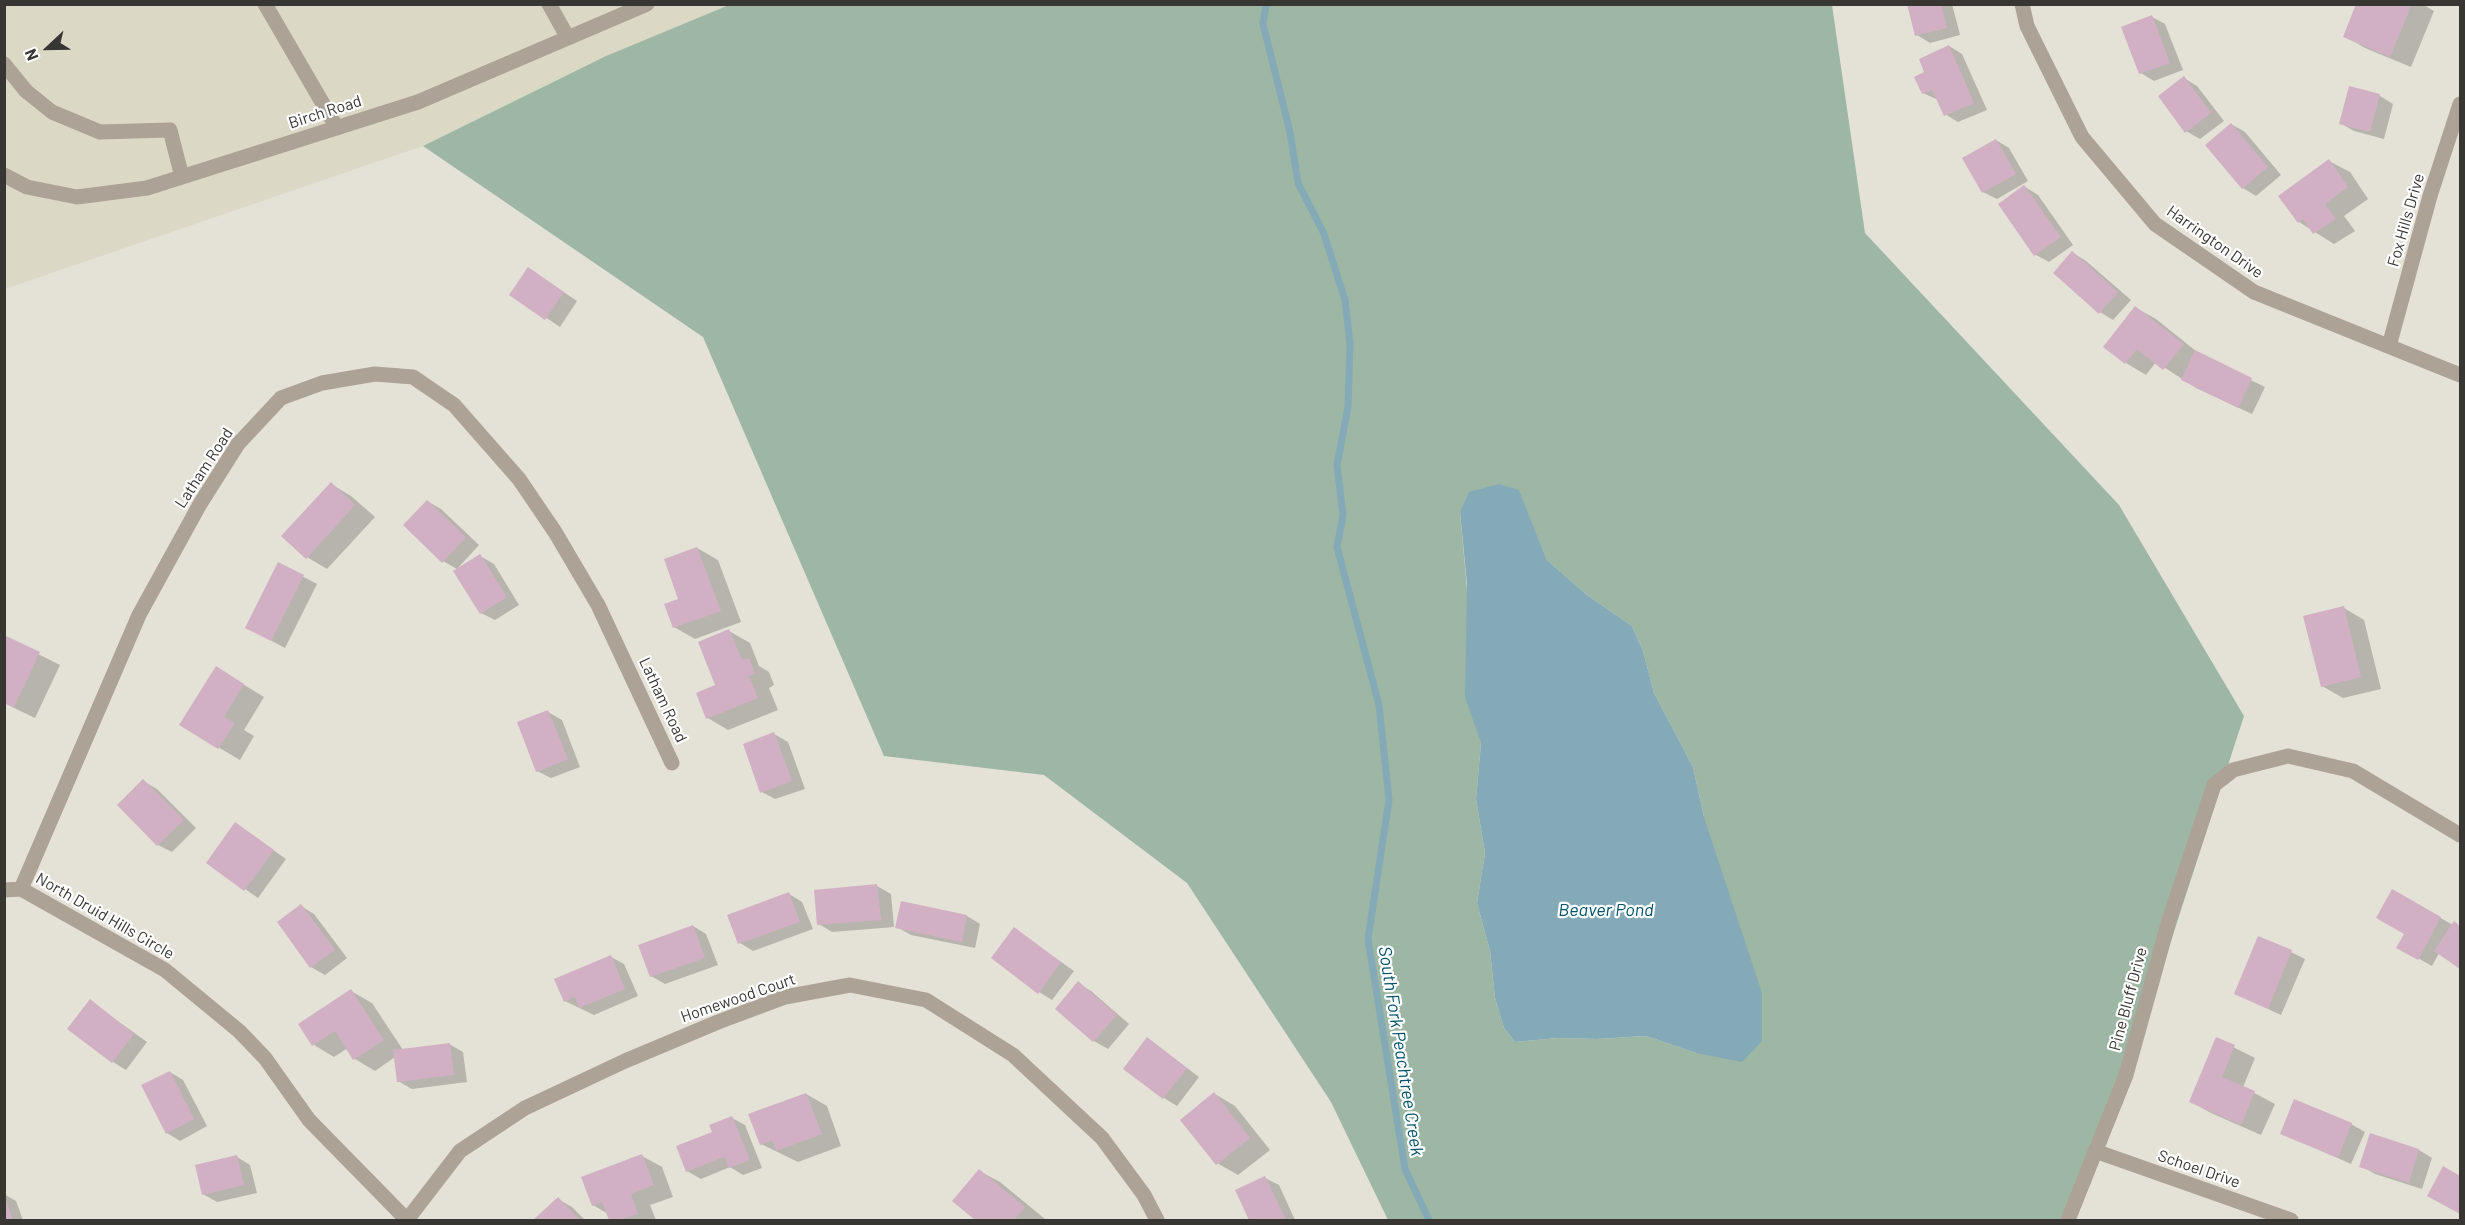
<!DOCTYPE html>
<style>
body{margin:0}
#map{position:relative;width:2465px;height:1225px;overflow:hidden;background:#e4e1d7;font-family:Barlow,sans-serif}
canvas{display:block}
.frame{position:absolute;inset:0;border:6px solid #373632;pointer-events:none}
.north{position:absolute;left:18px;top:18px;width:60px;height:60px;-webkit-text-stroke:4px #fff;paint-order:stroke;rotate:248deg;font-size:16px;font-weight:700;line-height:24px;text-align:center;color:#373632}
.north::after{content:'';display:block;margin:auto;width:21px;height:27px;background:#373632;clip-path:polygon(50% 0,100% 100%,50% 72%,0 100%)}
</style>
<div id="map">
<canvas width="2465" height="1225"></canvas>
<div class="frame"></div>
<div class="north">N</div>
</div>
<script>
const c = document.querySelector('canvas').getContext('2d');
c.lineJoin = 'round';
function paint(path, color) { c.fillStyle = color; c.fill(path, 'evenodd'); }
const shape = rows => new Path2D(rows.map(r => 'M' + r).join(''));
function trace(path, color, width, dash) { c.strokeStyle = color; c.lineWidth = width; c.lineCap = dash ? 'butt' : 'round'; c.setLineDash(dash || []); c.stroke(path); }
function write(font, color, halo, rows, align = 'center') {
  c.font = font + ' Barlow,sans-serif'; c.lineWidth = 4.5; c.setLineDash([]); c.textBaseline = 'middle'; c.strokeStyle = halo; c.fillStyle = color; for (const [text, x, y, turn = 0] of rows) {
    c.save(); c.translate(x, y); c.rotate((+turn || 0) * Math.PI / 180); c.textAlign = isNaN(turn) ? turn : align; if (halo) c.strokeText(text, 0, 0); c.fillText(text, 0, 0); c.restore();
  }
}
paint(shape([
 [4,5,729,5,606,56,423,146,5,289]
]), '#dcd8c6');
paint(shape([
 [729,5,1832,5,1865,233,2119,505,2244,716,2107,1138,2072,1220,1388,1220,1331,1102,1187,883,1044,775,884,756,703,337,423,146,606,56],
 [1519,491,1547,560,1587,595,1632,626,1643,651,1654,693,1693,767,1704,817,1696,1053,1646,1036,1597,1039,1558,1038,1515,1042,1504,1028,1495,998,1490,951,1477,903,1485,853,1476,799,1481,743,1460,512]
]), '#9db7a4');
paint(shape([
 [1499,484,1519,490,1547,560,1587,595,1632,626,1643,651,1654,693,1693,767,1704,817,1762,993,1762,1041,1742,1062,1696,1053,1646,1036,1597,1039,1558,1038,1515,1042,1504,1028,1495,998,1490,951,1477,903,1485,853,1476,799,1481,743,1465,697,1467,584,1460,512,1469,492]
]), '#84aab8');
paint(shape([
 [1909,4,1952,4,1960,35,1930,43,1917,35],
 [2358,4,2422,4,2434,11,2411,67,2365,48,2345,36],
 [2152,17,2165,24,2183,70,2154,81,2141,73],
 [1949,46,1962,54,1987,110,1958,122,1945,114,1938,100,1923,93,1926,72],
 [2184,78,2197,86,2224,121,2200,139,2186,131],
 [2350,88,2380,96,2393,104,2384,139,2354,131,2340,123],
 [2231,124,2245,132,2281,175,2256,196,2243,188],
 [1996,140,2009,148,2028,181,1997,199,1983,192],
 [2329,161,2350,172,2368,199,2344,216,2355,231,2334,244,2299,222],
 [2025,187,2038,195,2073,245,2049,262,2036,255],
 [2073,253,2086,261,2131,300,2113,320,2100,312],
 [529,269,577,301,560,327,511,294],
 [2136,308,2156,319,2202,356,2265,387,2252,414,2196,388,2156,362,2146,375,2126,363,2105,347],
 [331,484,351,496,375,517,327,569,307,557],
 [427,501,441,509,479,545,457,569,443,561],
 [697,548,718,560,741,622,695,639,674,627,680,600],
 [480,556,494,564,519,605,495,620,481,613],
 [279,564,317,584,285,648,261,635],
 [2344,608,2364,620,2381,689,2343,698,2322,686],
 [729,631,750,643,759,666,769,672,774,685,769,688,778,710,728,730,708,718],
 [4,637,60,665,35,718,4,703],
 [236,680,264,697,244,730,254,736,240,760,181,725],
 [548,712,562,720,580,767,551,778,537,771],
 [774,734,788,742,805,789,775,799,762,792],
 [143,781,157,789,196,828,172,852,158,845,119,805],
 [236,824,286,859,258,898,208,863],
 [877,886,891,894,894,927,832,932,819,924],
 [2392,891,2453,925,2454,923,2460,927,2460,967,2439,953,2432,966,2398,947,2406,933],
 [789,894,802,902,813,929,753,951,740,943],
 [301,906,314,914,347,958,325,975,311,967],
 [967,916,980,924,975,948,911,935,897,927],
 [693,926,706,934,718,965,665,984,651,976],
 [1014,929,1074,971,1052,1000,1039,992],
 [2291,952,2305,959,2281,1015,2236,994],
 [611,957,624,964,638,996,594,1015,565,1001],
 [1078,983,1091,991,1129,1024,1108,1049,1094,1041,1057,1009],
 [351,991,372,1003,403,1050,449,1044,463,1052,467,1082,412,1089,398,1081,395,1057,375,1071,355,1059,348,1048,334,1057,314,1045],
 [90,1001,147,1042,126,1070,113,1062],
 [1148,1039,1199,1077,1177,1106,1164,1098],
 [2217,1039,2255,1058,2243,1087,2275,1104,2261,1135,2211,1113,2191,1102],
 [170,1072,183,1080,207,1126,180,1141,167,1133],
 [806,1094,827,1106,841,1146,798,1162,761,1144],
 [1215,1094,1235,1106,1270,1150,1238,1175,1217,1163],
 [732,1118,745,1125,762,1168,743,1175,730,1167,701,1179,687,1171,714,1133],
 [2351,1124,2365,1132,2351,1164,2282,1133],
 [2371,1135,2419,1150,2432,1158,2422,1189,2375,1174,2361,1166],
 [642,1156,662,1167,673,1197,650,1205,656,1220,611,1220,608,1214,593,1205],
 [237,1157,250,1165,257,1193,217,1202,203,1194],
 [2444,1168,2460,1177,2460,1213,2429,1196],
 [979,1171,1000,1182,1045,1219,978,1220,954,1201],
 [1265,1178,1279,1185,1295,1220,1250,1220,1237,1191],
 [4,1194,16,1201,23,1220,4,1220],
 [558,1199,572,1207,585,1220,535,1220]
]), '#0003');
trace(shape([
 [1266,4,1263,24,1290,132,1298,183,1324,234,1345,300,1350,344,1348,407,1337,465,1343,515,1337,547,1379,705,1389,800,1368,939,1405,1169,1429,1220]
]), '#84aab8', 7);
paint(shape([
 [1907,4,1941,4,1947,28,1915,36],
 [2356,4,2412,4,2390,57,2343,37],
 [2152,15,2170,63,2139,74,2121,27],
 [1949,45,1974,103,1944,116,1932,90,1922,94,1914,77,1924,72,1919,59],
 [2184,76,2211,113,2185,133,2158,96],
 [2349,86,2380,94,2370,132,2339,124],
 [2231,123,2268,167,2242,189,2205,145],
 [1996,139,2016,174,1982,193,1962,158],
 [2329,159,2348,187,2325,204,2336,219,2313,234,2303,219,2298,223,2278,196],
 [2024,185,2061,237,2034,256,1998,204],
 [2072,251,2118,292,2099,314,2053,273],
 [528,267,564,292,545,320,509,295],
 [2135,306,2184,344,2163,370,2137,349,2125,364,2103,347],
 [2195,350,2252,378,2238,408,2181,380],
 [331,482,355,505,306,559,281,536],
 [427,500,466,537,442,563,403,525],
 [697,547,721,611,673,628,664,604,678,599,664,559],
 [480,554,507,597,480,614,453,571],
 [278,562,304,575,271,641,245,628],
 [2344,606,2361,677,2321,687,2303,616],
 [729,629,742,660,749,658,755,674,749,676,758,698,706,719,696,693,715,685,698,642],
 [4,635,40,652,14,707,4,703],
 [216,666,244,684,224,717,235,723,218,749,179,725],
 [548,710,568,759,536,772,517,722],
 [774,732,792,781,760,793,743,744],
 [143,779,184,820,157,846,117,805],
 [235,822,274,850,244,891,206,863],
 [877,884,881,920,817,925,814,890],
 [2392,889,2441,917,2418,960,2396,948,2404,934,2376,918],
 [789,892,800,922,738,944,727,915],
 [901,901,967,915,962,942,895,928],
 [301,904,335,950,310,968,277,922],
 [2454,921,2460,926,2460,969,2434,951],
 [693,925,705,958,650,977,638,945],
 [1014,927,1061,962,1038,994,991,958],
 [2258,936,2292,950,2268,1009,2234,994],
 [611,955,625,989,579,1008,575,997,564,1002,554,979],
 [1078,981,1117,1015,1093,1042,1055,1009],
 [351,989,384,1040,353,1060,335,1031,312,1046,298,1024],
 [90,999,134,1034,112,1063,67,1029],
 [1147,1037,1187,1068,1163,1099,1123,1069],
 [2216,1037,2235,1045,2222,1077,2255,1091,2241,1125,2189,1102],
 [450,1043,454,1075,397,1082,393,1050],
 [170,1071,194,1119,166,1134,141,1085],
 [1214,1092,1250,1138,1216,1165,1180,1120],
 [806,1093,822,1134,776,1151,772,1140,760,1145,748,1114],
 [2294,1099,2352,1123,2338,1158,2280,1134],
 [732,1116,750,1160,729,1168,724,1157,686,1172,676,1146,712,1132,709,1125],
 [2370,1133,2419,1149,2409,1183,2359,1167],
 [642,1154,654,1185,631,1194,638,1214,621,1220,609,1220,602,1202,592,1206,581,1177],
 [237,1155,244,1185,202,1195,195,1165],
 [2443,1166,2460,1176,2460,1214,2427,1196],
 [979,1169,1025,1207,1014,1220,975,1220,952,1201],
 [1265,1176,1286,1220,1249,1220,1235,1190],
 [4,1197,5,1197,13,1220,4,1220],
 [558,1197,580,1220,533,1220]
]), '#d1b0c4');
trace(shape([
 [265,4,337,128],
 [549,4,568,38],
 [2022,4,2027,26,2082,137,2155,224,2254,292,2460,375],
 [4,64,26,91,52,112,100,132,170,130,182,177],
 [4,175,27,187,77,197,147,188,418,102,647,4],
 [2389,346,2430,196,2460,104],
 [21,889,139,615,200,504,238,444,281,398,322,383,375,374,413,377,454,405,519,479,555,532,598,605,672,763],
 [4,890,21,889,165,970,239,1031,265,1058,309,1120,407,1220],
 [2095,1151,2291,1220],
 [407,1220,460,1151,525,1108,625,1061,718,1022,785,997,850,985,926,1000,1013,1055,1102,1138,1144,1195,1157,1220],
 [2068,1220,2126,1075,2170,917,2214,785,2233,770,2288,756,2353,771,2460,835]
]), '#ada296', 15);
write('16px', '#373632', '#fff', [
 ["Birch Road",325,112,-18],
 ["Fox Hills Drive",2406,220,-74],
 ["Harrington Drive",2215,242,35],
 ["Latham Road",204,468,-57],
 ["Latham Road",663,700,65],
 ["North Druid Hills Circle",105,916,30],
 ["Homewood Court",738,998,-19],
 ["Pine Bluff Drive",2128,999,-75],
 ["Schoel Drive",2199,1169,19]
]);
write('italic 18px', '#005368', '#fff', [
 ["Beaver Pond",1606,910],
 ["South Fork Peachtree Creek",1401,1051,81]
]);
</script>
